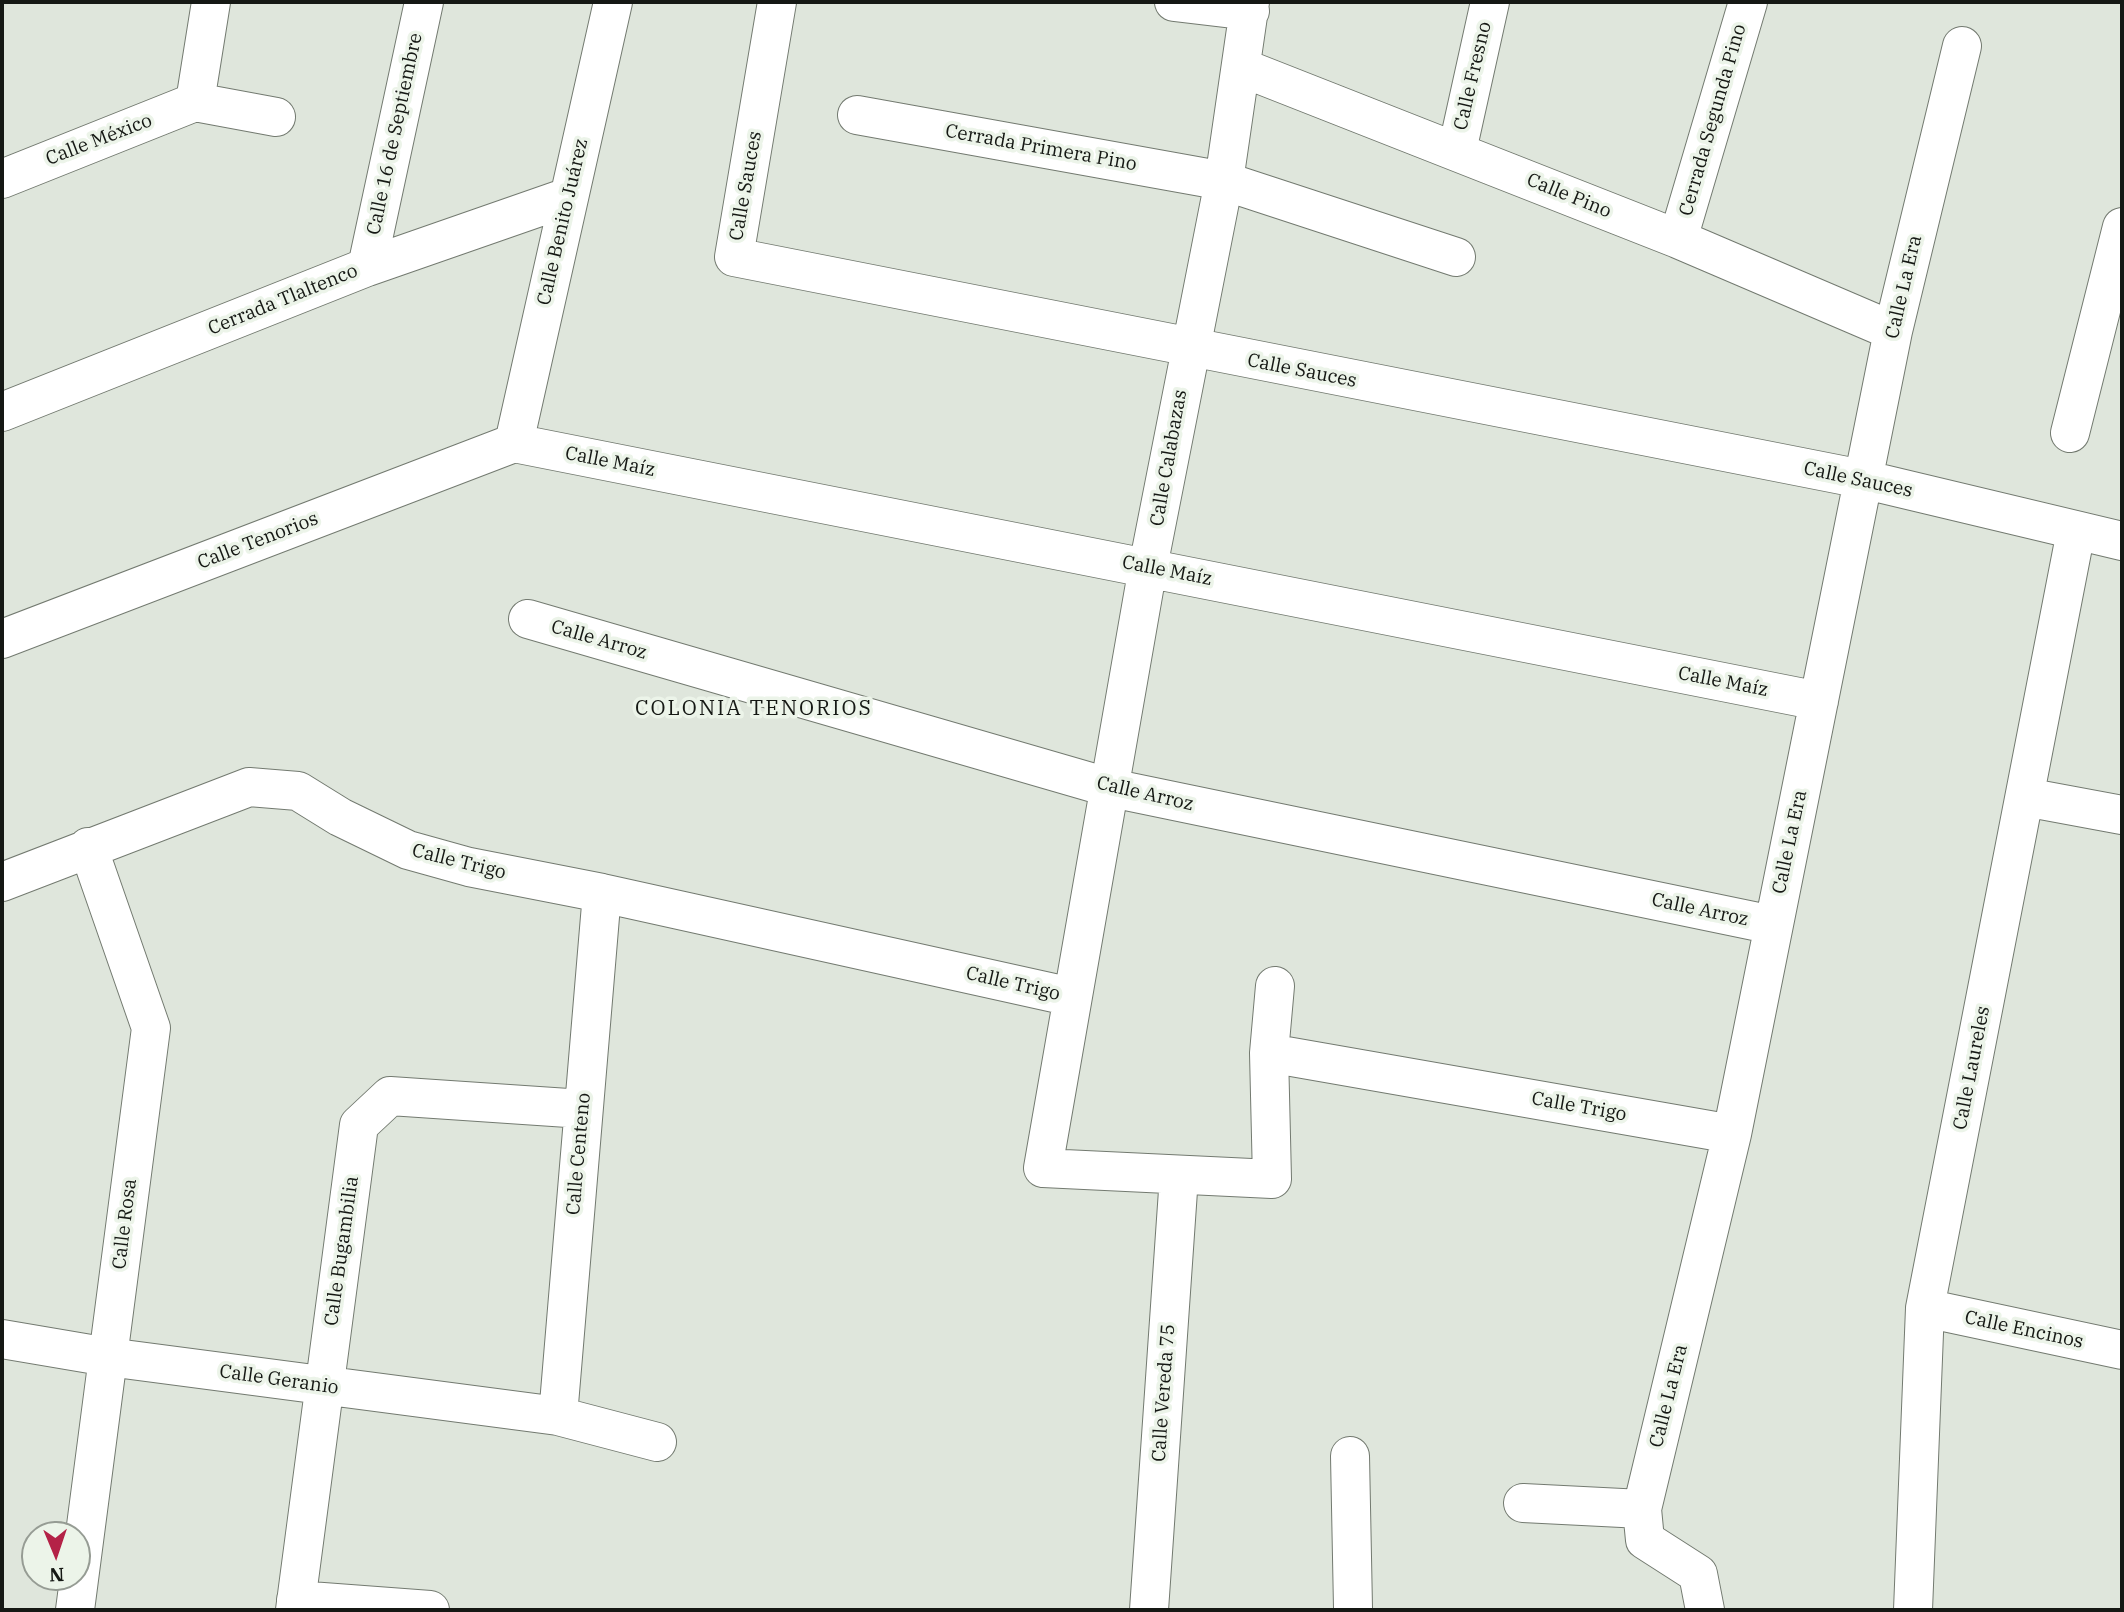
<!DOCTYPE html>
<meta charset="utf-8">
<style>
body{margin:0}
#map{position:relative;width:2124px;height:1612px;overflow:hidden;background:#dfe6dc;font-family:"IBM Plex Serif",serif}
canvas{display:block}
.frame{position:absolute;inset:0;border:4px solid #151814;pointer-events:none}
.north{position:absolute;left:21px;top:1521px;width:70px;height:70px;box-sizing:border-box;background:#ecf4e9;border:2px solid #969c94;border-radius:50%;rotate:178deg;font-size:19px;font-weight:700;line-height:28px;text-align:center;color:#151814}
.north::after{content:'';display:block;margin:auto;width:24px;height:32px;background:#b42247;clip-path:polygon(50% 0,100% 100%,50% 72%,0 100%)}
</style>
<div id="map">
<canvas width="2124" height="1612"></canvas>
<div class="frame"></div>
<div class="north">N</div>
</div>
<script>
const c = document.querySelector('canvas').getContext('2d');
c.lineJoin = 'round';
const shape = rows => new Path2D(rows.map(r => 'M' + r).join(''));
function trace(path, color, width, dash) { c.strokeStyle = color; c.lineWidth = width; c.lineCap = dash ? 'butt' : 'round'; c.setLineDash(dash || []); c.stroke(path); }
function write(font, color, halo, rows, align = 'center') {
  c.font = font + ' "IBM Plex Serif",serif'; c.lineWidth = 7; c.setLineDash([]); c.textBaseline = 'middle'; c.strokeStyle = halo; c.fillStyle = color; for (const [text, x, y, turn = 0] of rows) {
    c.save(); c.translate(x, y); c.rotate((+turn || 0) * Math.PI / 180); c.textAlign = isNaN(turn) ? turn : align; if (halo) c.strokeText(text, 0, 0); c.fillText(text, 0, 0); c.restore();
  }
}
const street = shape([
 [777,2,734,257,1862,479,2122,541],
 [1174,2,1250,11],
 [1250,2,1224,181,1148,567,1043,1168,1272,1179,1269,1053,1275,986],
 [1243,68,1678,239,1893,331],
 [195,102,211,2],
 [195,102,276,117],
 [857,115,1224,181,1456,257],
 [1457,151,1490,2],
 [2,179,195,102],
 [1678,239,1748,2],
 [367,267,424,2],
 [2,412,367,267,568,197],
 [2070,433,2122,227],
 [514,443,1819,701],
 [514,443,613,2],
 [528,619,1111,788,1773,925],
 [2,639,514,443],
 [2025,797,2122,815],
 [2,882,249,787,298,791,340,817,408,850,469,867,602,893,1072,997],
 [1269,1053,1732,1134],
 [1925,1308,2122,1350],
 [2,1339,108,1357,558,1416,657,1442],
 [558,1416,602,893],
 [1350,1456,1353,1608],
 [1523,1503,1642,1509],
 [296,1600,430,1610],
 [75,1610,151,1028,88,847],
 [295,1610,359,1125,390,1096,583,1109],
 [1149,1610,1179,1176],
 [1705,1610,1698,1574,1645,1540,1642,1509,1732,1134,1893,331,1962,46],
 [1913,1610,1925,1308,2076,531]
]);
trace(street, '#737a70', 40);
trace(street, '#fff', 38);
write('19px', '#151814', '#ecf4e9', [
 ["Calle Fresno",1473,76,-77],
 ["Cerrada Segunda Pino",1713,120,-74],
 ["Calle 16 de Septiembre",395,134,-78],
 ["Calle México",99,140,-21],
 ["Cerrada Primera Pino",1041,148,10],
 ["Calle Sauces",746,186,-80],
 ["Calle Pino",1569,196,22],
 ["Calle Benito Juárez",563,222,-77],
 ["Calle La Era",1904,287,-77],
 ["Cerrada Tlaltenco",283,300,-22],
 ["Calle Sauces",1302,371,11],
 ["Calle Calabazas",1169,458,-80],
 ["Calle Maíz",610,462,11],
 ["Calle Sauces",1858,480,12],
 ["Calle Tenorios",258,541,-21],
 ["Calle Maíz",1167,571,11],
 ["Calle Arroz",599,640,16],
 ["Calle Maíz",1723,682,11],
 ["Calle Arroz",1145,794,13],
 ["Calle La Era",1790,842,-78],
 ["Calle Trigo",459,862,14],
 ["Calle Arroz",1700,910,12],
 ["Calle Trigo",1013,984,13],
 ["Calle Laureles",1972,1068,-79],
 ["Calle Trigo",1579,1107,10],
 ["Calle Centeno",579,1154,-85],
 ["Calle Rosa",125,1224,-83],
 ["Calle Bugambilia",342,1251,-82],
 ["Calle Encinos",2024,1330,12],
 ["Calle Geranio",279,1380,8],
 ["Calle Vereda 75",1164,1393,-86],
 ["Calle La Era",1669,1396,-76]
]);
c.letterSpacing = '2px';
write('21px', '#151814', '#ecf4e9', [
 ["COLONIA TENORIOS",754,709]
]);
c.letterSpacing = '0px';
</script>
